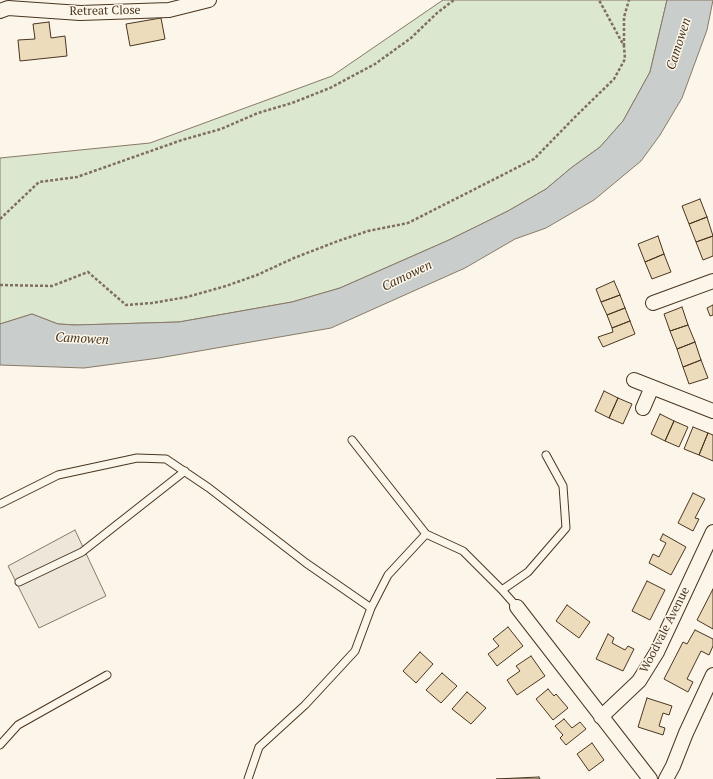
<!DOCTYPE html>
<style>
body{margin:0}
canvas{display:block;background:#fbf6e9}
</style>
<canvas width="713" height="779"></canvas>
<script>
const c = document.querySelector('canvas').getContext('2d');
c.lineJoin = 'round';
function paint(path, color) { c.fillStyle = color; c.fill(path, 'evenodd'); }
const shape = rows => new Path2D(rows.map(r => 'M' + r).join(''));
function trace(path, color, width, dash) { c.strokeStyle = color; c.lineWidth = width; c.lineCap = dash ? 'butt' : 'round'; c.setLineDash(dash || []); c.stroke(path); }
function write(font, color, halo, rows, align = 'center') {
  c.font = font + ' "PT Serif",serif'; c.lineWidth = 3; c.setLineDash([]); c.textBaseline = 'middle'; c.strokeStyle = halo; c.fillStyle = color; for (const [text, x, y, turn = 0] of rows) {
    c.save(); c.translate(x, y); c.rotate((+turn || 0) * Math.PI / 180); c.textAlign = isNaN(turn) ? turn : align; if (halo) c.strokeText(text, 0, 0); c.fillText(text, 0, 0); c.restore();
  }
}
const green = shape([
 [443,0,667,0,650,72,623,121,600,147,571,168,546,189,508,211,449,240,340,288,292,302,179,322,78,325,58,324,32,314,0,324,0,158,150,143,332,76,443,0]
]);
paint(green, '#dce7d0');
trace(green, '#887966', 1);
const parking = shape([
 [75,530,106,596,39,628,8,566,75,530]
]);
paint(parking, '#ede7d9');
trace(parking, '#887966', 1);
const water = shape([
 [667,0,713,0,707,30,682,98,660,135,641,161,594,200,546,228,515,239,465,268,331,328,159,358,84,368,0,365,0,324,32,314,58,324,75,325,179,322,292,302,340,288,449,240,508,211,546,189,571,168,600,147,623,121,650,72,667,0]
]);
paint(water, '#c9cecd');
trace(water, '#887966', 1);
const building = shape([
 [161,18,165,39,130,46,126,24,161,18],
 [49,22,51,38,65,36,67,56,20,61,18,40,35,39,33,24,49,22],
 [700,199,707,217,689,224,682,206,700,199],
 [707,217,713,236,696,242,689,224,707,217],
 [658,236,664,254,645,262,638,244,658,236],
 [713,236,713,256,703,260,696,242,713,236],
 [664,254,671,272,652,279,645,262,664,254],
 [614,281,620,295,601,302,596,289,614,281],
 [620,295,625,308,607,315,601,302,620,295],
 [713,305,713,315,710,316,707,308,713,305],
 [682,307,688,325,670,331,664,314,682,307],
 [625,308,630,321,612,328,607,315,625,308],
 [630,321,635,334,603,347,598,337,613,332,612,328,630,321],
 [688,325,695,342,677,349,670,331,688,325],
 [695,342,701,360,683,367,677,349,695,342],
 [701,360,708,378,689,384,683,367,701,360],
 [604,391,618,398,609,418,595,411,604,391],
 [618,398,632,404,623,424,609,418,618,398],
 [660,414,674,421,665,441,651,434,660,414],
 [674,421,688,427,679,447,665,441,674,421],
 [693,427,708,433,699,455,684,449,693,427],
 [708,433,713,435,713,461,699,455,708,433],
 [693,493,705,499,695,518,699,519,693,531,678,523,693,493],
 [663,534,686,547,671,575,649,563,653,554,659,557,666,543,660,540,663,534],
 [647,581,665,590,650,620,632,611,647,581],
 [713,589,713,629,697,620,713,589],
 [567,605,590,622,579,638,556,621,567,605],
 [508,627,523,646,497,666,488,654,499,646,493,639,508,627],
 [695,630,713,639,713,646,709,655,701,651,687,679,693,682,688,692,664,679,683,642,687,644,695,630],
 [608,634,614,638,612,643,625,650,628,646,634,649,623,671,596,659,608,634],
 [420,652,433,664,416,683,403,671,420,652],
 [531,656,545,676,517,695,507,680,520,671,516,666,531,656],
 [442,673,457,686,441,703,426,690,442,673],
 [548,689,554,696,556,694,568,708,553,720,536,699,548,689],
 [467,692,486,708,471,724,452,709,467,692],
 [647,698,672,706,669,715,663,713,659,726,665,728,663,735,638,727,647,698],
 [564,719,572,728,580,722,586,729,566,745,560,738,563,735,555,726,564,719],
 [592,743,604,760,589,771,577,754,592,743],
 [539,777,540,779,496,779,539,777]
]);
paint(building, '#ecdcbc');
trace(building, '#4a3520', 1);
const service = shape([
 [352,440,426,534,388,575,371,608],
 [0,504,58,475,137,458,166,459,209,488,306,563,371,608,355,651,305,705,259,747,248,779],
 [426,534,463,551,502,590,528,572,566,528,563,486,546,455],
 [19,582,82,552,185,471],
 [502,590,517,607],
 [0,745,18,725,107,675]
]);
const minor = shape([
 [0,11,8,8,80,13,169,10,209,0],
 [653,303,713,281],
 [634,380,713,411],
 [643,408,652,387],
 [517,607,650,779],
 [601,717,639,681,657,652,713,532],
 [666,779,673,766,686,733,713,675]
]);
trace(service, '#4a3520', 9);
trace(minor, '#4a3520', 16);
trace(shape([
 [624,46,624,17,629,0],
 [0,219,39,182,77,177,182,140,221,129,258,113,292,103,330,88,375,64,411,38,437,13,454,0],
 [0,285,52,286,88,272,126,305,152,303,187,297,226,286,257,275,294,258,338,241,368,231,408,223,534,159,575,117,614,79,625,59,624,46,599,0]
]), '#7f6f5c', 2.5, [3, 2]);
trace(service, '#fbf6e9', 7);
trace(minor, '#fbf6e9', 14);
write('12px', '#4a3520', '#fbf6e9', [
 ["Retreat Close",105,11,-1],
 ["Woodvale Avenue",665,630,-63]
]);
write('italic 13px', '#4a3520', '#fbf6e9', [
 ["Camowen",679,44,-72],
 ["Camowen",407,276,-26],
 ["Camowen",82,339,3]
]);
</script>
